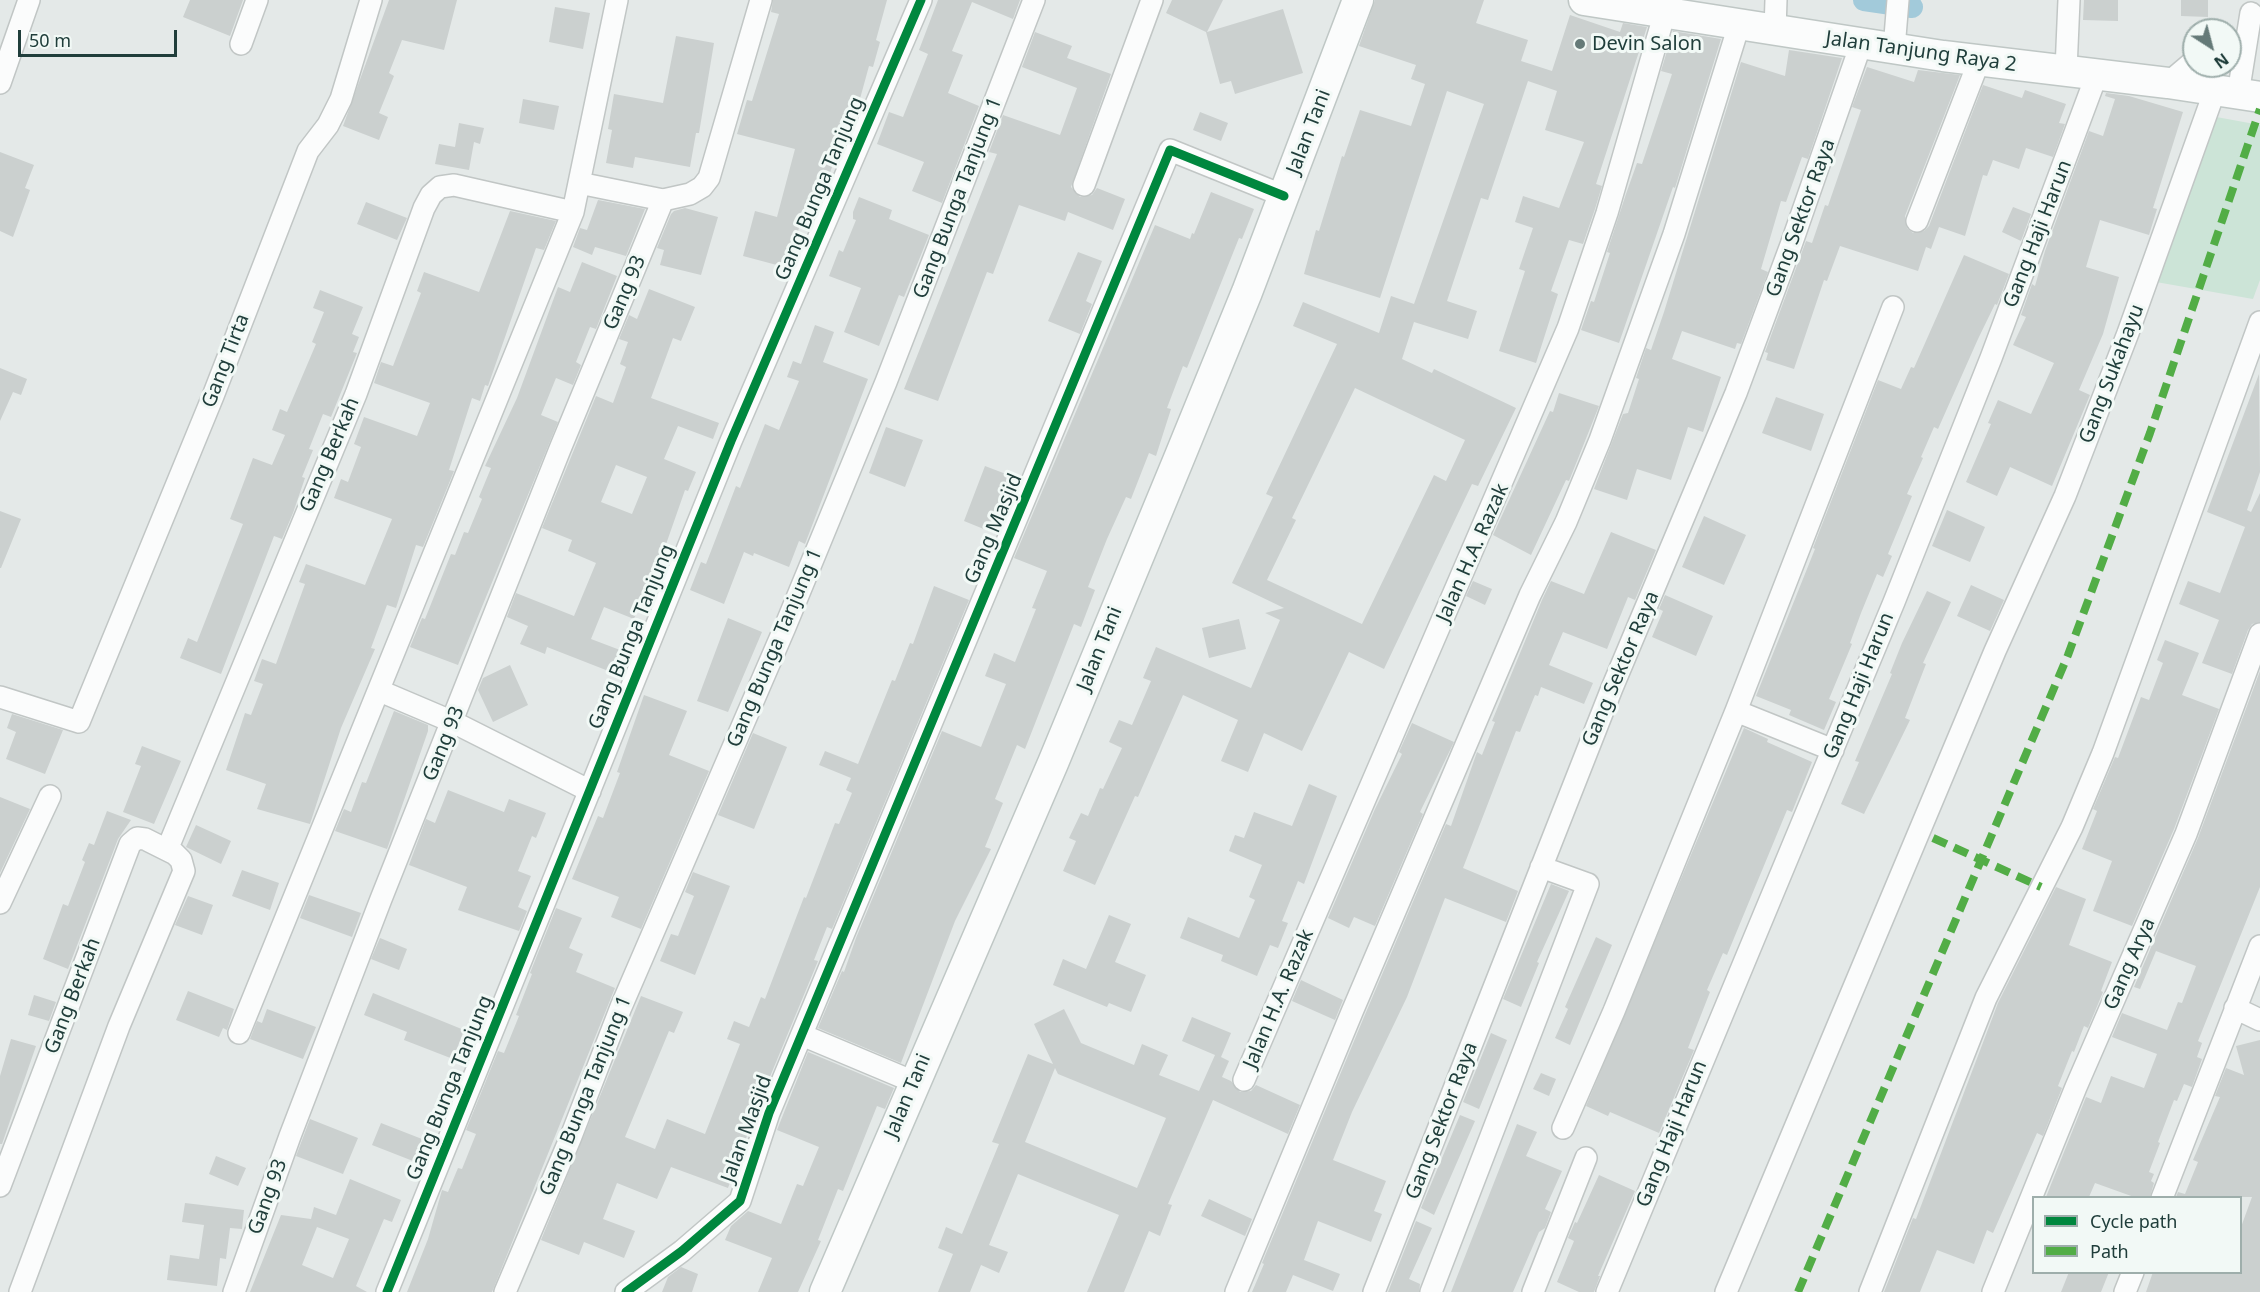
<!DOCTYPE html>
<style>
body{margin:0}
#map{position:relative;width:2260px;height:1292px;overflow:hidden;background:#e4e9e8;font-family:"Noto Sans",sans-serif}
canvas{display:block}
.legend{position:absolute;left:2032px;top:1196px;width:210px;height:78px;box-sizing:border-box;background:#f2f9f6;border:2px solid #9eaeab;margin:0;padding:8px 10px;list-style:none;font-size:18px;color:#203e3b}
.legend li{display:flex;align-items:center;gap:12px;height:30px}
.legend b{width:30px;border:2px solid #9eaeab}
.north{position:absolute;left:2182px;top:18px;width:60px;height:60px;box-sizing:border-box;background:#f2f9f6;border:2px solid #9eaeab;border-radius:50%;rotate:144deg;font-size:16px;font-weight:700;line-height:24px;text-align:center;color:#203e3b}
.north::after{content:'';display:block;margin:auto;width:21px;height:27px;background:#657a78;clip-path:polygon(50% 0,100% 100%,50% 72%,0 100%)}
.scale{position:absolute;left:18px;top:30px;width:159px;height:27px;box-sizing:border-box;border:3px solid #203e3b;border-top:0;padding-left:8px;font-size:18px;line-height:21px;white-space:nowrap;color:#203e3b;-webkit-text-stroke:4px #f2f9f6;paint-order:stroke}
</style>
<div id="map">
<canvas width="2260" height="1292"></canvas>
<ul class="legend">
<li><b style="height:8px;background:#00873e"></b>Cycle path</li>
<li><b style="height:8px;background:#52ad46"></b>Path</li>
</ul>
<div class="north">N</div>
<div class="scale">50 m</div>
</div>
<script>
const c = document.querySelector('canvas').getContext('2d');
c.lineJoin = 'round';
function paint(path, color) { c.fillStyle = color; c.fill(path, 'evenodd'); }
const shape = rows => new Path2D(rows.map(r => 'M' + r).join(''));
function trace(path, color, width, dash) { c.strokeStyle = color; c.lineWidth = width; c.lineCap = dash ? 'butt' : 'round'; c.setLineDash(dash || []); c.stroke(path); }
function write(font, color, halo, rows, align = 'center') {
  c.font = font + ' "Noto Sans",sans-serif'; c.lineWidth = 6; c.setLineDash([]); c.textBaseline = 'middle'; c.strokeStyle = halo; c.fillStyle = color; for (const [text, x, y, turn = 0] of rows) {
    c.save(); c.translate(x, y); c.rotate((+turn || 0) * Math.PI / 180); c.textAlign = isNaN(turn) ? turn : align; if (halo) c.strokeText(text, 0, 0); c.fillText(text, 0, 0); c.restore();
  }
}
paint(shape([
 [2211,116,2260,125,2260,280,2253,299,2156,282]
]), '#cce4d7');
trace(shape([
 [1864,0,1912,7]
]), '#a2cada', 22);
paint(shape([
 [190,0,243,0,230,36,183,17],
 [389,0,457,0,444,50,402,40,389,73,394,76,379,113,388,117,379,140,343,126],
 [773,0,887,0,876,40,880,42,873,67,869,66,858,106,853,105,837,163,833,164,819,205,806,202,788,268,743,256,755,211,777,217,795,149,737,134,747,100,752,101,779,14,771,12],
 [938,0,1020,0,1013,19,972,2,952,51,963,55,948,93,979,106,942,203,912,191,924,162,877,144,889,112,903,117,928,54,919,50],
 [1172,0,1223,0,1207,32,1283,9,1303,73,1235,94,1231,81,1220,84,1206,32,1166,13],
 [1375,0,1484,0,1476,23,1528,40,1521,61,1552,71,1570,15,1620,32,1623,23,1647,27,1596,184,1602,186,1595,209,1583,244,1569,240,1551,291,1558,294,1536,363,1499,351,1525,271,1519,269,1533,228,1515,222,1523,196,1559,208,1584,142,1545,130,1557,91,1528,81,1488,200,1481,198,1447,301,1477,311,1468,339,1414,322,1402,359,1432,373,1434,369,1516,408,1478,486,1472,484,1384,669,1349,652,1302,751,1264,733,1248,772,1221,761,1238,720,1183,695,1138,797,1135,796,1095,885,1063,871,1076,841,1069,838,1081,813,1088,816,1100,788,1103,789,1122,748,1109,742,1119,720,1132,725,1151,681,1143,678,1156,647,1251,688,1280,620,1265,613,1284,608,1232,583,1273,497,1266,494,1337,344,1293,326,1303,302,1379,333,1391,296,1414,304,1484,104,1447,91,1380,298,1304,274,1316,230,1319,231,1342,156,1344,157,1360,110,1411,126,1425,84,1411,79,1416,65,1359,46],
 [1355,388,1465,440,1446,481,1434,475,1362,624,1267,580,1296,520,1292,518],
 [2084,0,2118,0,2118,21,2083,20],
 [2181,0,2208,0,2208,17,2181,16],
 [555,7,590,13,583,49,549,42],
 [1673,31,1721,39,1675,188,1673,187,1619,343,1581,330,1591,301,1594,302,1610,253,1607,252,1626,194,1637,163,1642,164,1672,74,1661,71],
 [1035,32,1072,46,1067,58,1111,74,1071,187,1080,197,1092,195,1097,188,1125,199,1113,230,1068,212,1065,221,1019,205,993,274,987,272,938,401,904,389,997,154,989,152,1003,115,1060,135,1077,88,1022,67],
 [676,36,714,43,699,133,696,133,690,167,635,157,633,168,606,163,612,130,608,129,614,94,663,103],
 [1789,50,1842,58,1808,159,1802,157,1786,202,1781,201,1761,269,1768,272,1741,344,1737,343,1735,349,1682,331,1672,359,1721,377,1703,432,1688,427,1671,480,1637,469,1627,500,1594,489,1623,414,1628,413,1639,379,1636,378,1646,348,1651,350,1664,312,1741,62,1785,76],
 [1867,67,1914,82,1918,70,1960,75,1905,216,1907,228,1913,233,1924,231,1929,226,1983,85,2022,98,2025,90,2066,104,2059,123,2065,124,2053,157,2026,148,2019,169,1993,160,1987,176,1983,175,1965,236,1939,227,1931,249,1926,247,1918,271,1840,246,1827,281,1824,280,1794,369,1766,360,1768,353,1765,352,1806,241,1812,243,1825,205,1828,206,1861,110,1852,107],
 [2106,93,2129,96,2183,112,2153,208,2157,209,2149,235,2100,220,2086,267,2119,277,2103,334,2079,390,2090,395,2052,486,2010,467,1997,496,1966,482,1991,424,1988,423,1998,400,2031,414,2054,363,2013,345,2026,317,2021,315,2032,284,2035,286,2045,251,2089,131,2103,136,2115,99,2105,96],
 [523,99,559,106,554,130,519,123],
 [1200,112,1228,123,1221,141,1193,130],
 [459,123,484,128,480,144,474,142,469,170,435,164,439,144,455,147],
 [0,152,34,165,25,188,30,190,13,237,0,231],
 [1211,192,1254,209,1242,239,1239,238,1187,368,1183,366,1167,408,1171,409,1156,456,1149,453,1131,499,1126,497,1107,539,1088,587,1095,590,1081,627,1074,624,1025,749,1017,745,995,799,1003,803,985,847,991,849,955,921,901,1063,818,1028,842,971,844,972,856,938,942,731,981,747,1006,684,985,676,994,653,1015,662,1036,609,1032,608,1047,571,1014,558,1155,225,1190,239,1192,233,1194,234],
 [859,197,892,210,889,219,929,235,904,297,899,295,879,346,844,332,861,288,829,276,839,250,843,252,856,220,853,219,853,212],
 [598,200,645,209,626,256,595,247,592,255,573,247,580,228,587,230],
 [366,202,407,218,397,240,357,224],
 [2013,207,2031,214,2021,241,2002,232],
 [685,208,718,217,701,275,660,265,664,250,657,248,671,214,674,211],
 [510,211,556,221,544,250,536,248,488,386,485,385,480,401,472,398,449,470,454,471,423,547,416,545,396,608,387,605,371,648,375,649,341,728,310,824,257,809,266,784,226,770,245,713,251,715,263,684,254,681,262,659,276,664,305,584,299,582,306,564,365,585,392,519,334,498,341,479,348,482,361,447,354,444,364,417,417,436,430,403,374,383,381,362,393,366,421,293,417,291,424,272,479,292],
 [1078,252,1102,261,1086,301,1092,304,1080,334,1048,321],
 [1964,255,2009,274,1997,305,1995,304,1978,339,1938,429,1934,427,1921,457,1923,458,1907,494,1912,496,1888,554,1892,556,1883,577,1877,574,1861,613,1850,643,1852,644,1829,699,1836,702,1824,730,1789,715,1791,710,1756,696,1815,549,1813,548,1878,380,1901,389,1911,367,1914,368],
 [582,262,617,276,596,329,590,327,576,362,581,365,573,385,556,378,541,415,558,422,458,665,410,647,422,618,425,619,451,554,455,555,464,532,468,533,482,499,479,497,491,468,485,466,517,398,558,287,570,292],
 [649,289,695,307,681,341,673,338,651,398,719,423,713,439,678,426,664,459,696,472,688,491,685,490,664,550,634,619,604,607,591,639,620,650,611,672,547,647,545,654,520,644,528,626,507,617,516,593,574,616,596,563,568,551,572,540,542,528,596,396,613,403,626,367,620,364,628,342,619,339,629,315,637,319],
 [616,465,647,477,632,514,601,502],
 [320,290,363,307,352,334,359,337,353,352,357,353,331,417,323,414,309,449,313,450,302,477,305,478,293,513,282,539,274,536,221,674,180,658,188,638,197,642,243,524,230,519,253,458,272,465,285,435,272,430,280,409,287,412,316,344,312,342,324,312,313,308],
 [815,325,834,332,823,362,868,379,805,544,799,541,789,567,754,553,753,556,744,552,724,604,690,590,701,562,706,564,736,486,740,488,765,424,779,430,799,381,787,377,793,361,801,364],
 [0,368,27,379,21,395,13,392,0,421],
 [2259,374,2260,472,2247,510,2251,512,2260,493,2260,622,2252,624,2248,630,2232,674,2202,663,2219,620,2179,604,2188,581,2220,593,2245,527,2207,512],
 [1559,393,1599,406,1569,481,1566,480,1531,555,1493,535,1550,411,1553,412],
 [1776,397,1824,414,1811,451,1762,433],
 [886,427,923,440,905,487,869,473],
 [985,466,1019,479,996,534,964,521],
 [1947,510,1985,527,1970,562,1932,546],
 [0,511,21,519,1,568,0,568],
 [1704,516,1746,535,1724,585,1682,567],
 [1611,532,1656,550,1635,600,1628,597,1607,649,1563,632,1549,665,1593,683,1584,704,1541,687,1538,696,1535,695,1520,732,1516,731,1463,868,1518,891,1506,922,1445,898,1407,997,1352,1112,1333,1160,1386,1181,1374,1211,1382,1214,1371,1242,1318,1221,1304,1260,1340,1274,1333,1291,1293,1275,1286,1292,1252,1292,1264,1264,1262,1263,1364,1017,1446,824,1451,826,1477,752,1482,755,1495,722,1492,721,1542,600,1551,581,1584,594],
 [1473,581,1492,589,1485,605,1466,596],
 [1971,585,2004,600,1990,631,1957,616],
 [934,586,969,600,832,929,827,927,814,960,818,961,757,1108,728,1188,671,1167,657,1199,617,1183,603,1219,635,1231,624,1258,584,1242,579,1255,541,1240,641,996,683,1012,674,1033,669,1031,625,1137,655,1149,667,1119,705,1134,740,1044,727,1039,734,1021,749,1027,761,997,765,999,804,897,806,898,835,823,839,824,852,793,846,790,851,778,819,765,825,751,858,764,892,680,895,681,910,643,913,644],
 [1927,591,1951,602,1923,663,1926,664,1905,718,1910,720,1864,814,1841,804,1859,762,1855,761,1892,674,1890,673,1902,643],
 [1665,595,1713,616,1696,656,1652,637,1663,611,1659,609],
 [728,618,762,632,728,712,697,701],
 [1239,619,1246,649,1209,658,1202,628],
 [2165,640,2199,653,2182,695,2219,709,2174,829,2132,926,2093,911,2112,861,2082,849,2097,811,2093,809,2115,757,2118,758,2141,697,2149,700,2163,663,2157,660],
 [510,665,528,705,493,722,478,690,483,678],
 [2260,671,2260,887,2198,1041,2202,1043,2197,1057,2202,1059,2192,1087,2184,1084,2177,1101,2174,1100,2158,1142,2160,1143,2149,1172,2154,1174,2151,1181,2154,1183,2150,1197,2134,1197,2095,1183,2089,1197,2046,1197,2086,1097,2101,1103,2111,1076,2144,1088,2157,1054,2112,1037,2122,1013,2167,1030,2178,1002,2182,1003,2196,966,2156,951,2140,989,2134,987,2198,838],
 [644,695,687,711,669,755,709,771,641,929,611,917,619,897,572,879,598,816,603,818,620,773,617,772],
 [394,711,428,725,428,731,387,849,335,831,344,809,351,812,362,782,366,783],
 [12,714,63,730,45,774,6,759,16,732,7,728],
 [1412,723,1454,742,1420,812,1423,814,1375,926,1354,917,1349,928,1328,918,1375,809,1402,754,1399,752],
 [1744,728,1768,739,1767,742,1812,762,1792,812,1787,810,1727,955,1723,953,1707,990,1710,992,1688,1048,1694,1050,1659,1133,1610,1112,1608,1116,1586,1106],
 [753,733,787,747,754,829,718,815],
 [142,746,181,761,154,824,123,812,141,766,135,764],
 [1309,784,1337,796,1304,884,1298,881,1282,921,1288,923,1278,948,1270,945,1257,976,1221,961,1223,955,1180,938,1188,917,1239,938,1255,900,1249,897,1262,865,1229,851,1235,835,1244,838,1254,812,1292,826],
 [448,790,504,812,509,799,546,813,536,838,532,836,518,871,531,876,518,907,527,911,519,931,458,910,467,887,409,865,426,819,435,823],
 [0,797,30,809,0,873],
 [107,811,131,820,118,839,68,969,43,959,63,904,68,906,85,862,82,860,89,843,94,845],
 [196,825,231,841,221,864,186,847],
 [242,870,279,883,270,910,232,896],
 [693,872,730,886,695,975,660,961,671,934,678,936,694,896,685,892],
 [1551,884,1569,891,1537,962,1539,963,1521,1007,1503,999],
 [2056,887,2086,899,2069,945,2112,962,2101,991,2103,992,2088,1028,2084,1026,2074,1052,2072,1051,2058,1086,2062,1088,2043,1136,2037,1133,1993,1233,1987,1230,1974,1264,1937,1250,1920,1292,1884,1292,1913,1218,1916,1219,1998,1003],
 [309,895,361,913,352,937,300,918],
 [188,896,213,905,202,935,175,925],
 [556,908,582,918,569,948,583,954,576,972,615,988,492,1292,407,1292,428,1239,442,1190,448,1192,458,1168,462,1169,476,1134,466,1130,498,1051,504,1053,519,1016,516,1015,532,974,530,973],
 [1109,915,1131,924,1115,962,1146,975,1131,1012,1109,1003,1107,1007,1053,985,1063,959,1086,969],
 [1596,937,1612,945,1570,1045,1555,1038,1568,1009,1565,1007],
 [380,938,407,949,399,970,371,959],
 [1301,980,1343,1000,1335,1020,1292,1001],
 [188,991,234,1009,227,1030,223,1028,219,1037,176,1020],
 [373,993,464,1030,453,1059,404,1040,407,1032,364,1015],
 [34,995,56,1002,49,1021,28,1015],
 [267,1009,316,1027,303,1059,250,1039,257,1021,262,1023],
 [1064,1009,1081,1043,1134,1065,1142,1044,1168,1055,1159,1075,1199,1091,1215,1055,1182,1041,1192,1017,1231,1033,1221,1057,1229,1061,1222,1077,1231,1081,1240,1092,1251,1091,1256,1085,1300,1105,1288,1134,1213,1100,1168,1204,1172,1205,1160,1236,1149,1231,1124,1292,1087,1292,1119,1215,1018,1174,989,1245,1008,1252,999,1273,981,1265,970,1292,938,1292,953,1254,938,1248,946,1227,962,1234,999,1144,992,1142,1028,1054,1053,1064,1034,1024],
 [1055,1068,1058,1074,1166,1118,1137,1188,1025,1142],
 [1491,1033,1507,1040,1479,1109,1463,1102],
 [11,1039,36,1046,2,1144,0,1144,0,1076],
 [2260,1040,2260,1292,2146,1292,2153,1272,2241,1272,2241,1227,2252,1197,2176,1197,2178,1192,2185,1194,2198,1162,2193,1160,2220,1097,2215,1096,2226,1068,2244,1075,2236,1046],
 [808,1052,894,1088,885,1109,877,1106,843,1191,838,1189,818,1240,821,1241,798,1292,758,1292,772,1258,725,1240,731,1226,748,1211,781,1224,797,1184,803,1186,819,1147,777,1130],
 [1541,1073,1556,1079,1549,1096,1533,1089],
 [1460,1115,1475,1121,1434,1215,1421,1208],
 [310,1119,358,1138,343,1174,296,1156],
 [381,1123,422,1139,413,1161,372,1145],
 [1517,1124,1537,1132,1526,1156,1562,1171,1545,1209,1551,1212,1545,1228,1539,1232,1513,1292,1451,1292],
 [216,1156,246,1168,238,1186,209,1174],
 [1599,1175,1635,1191,1598,1276,1600,1276,1594,1292,1579,1292,1557,1282,1574,1241,1568,1238,1575,1222,1577,1223],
 [350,1179,401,1200,392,1222,384,1219,356,1286,367,1292,250,1292,281,1215,311,1219,314,1207,336,1215],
 [317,1227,349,1239,333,1278,302,1265],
 [1209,1199,1252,1219,1245,1236,1201,1216],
 [185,1203,244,1210,242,1229,230,1228,226,1259,220,1258,217,1286,167,1280,170,1255,199,1259,204,1225,182,1222],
 [1416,1221,1432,1228,1409,1279,1420,1284,1419,1292,1388,1292],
 [681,1267,698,1274,692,1292,662,1292,668,1277],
 [2069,1272,2109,1272,2101,1292,2061,1292]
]), '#cbd0cf');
const street = shape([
 [1775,30,1776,0],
 [241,44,257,0],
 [1894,49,1898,0],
 [2066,70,2069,0],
 [0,83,29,0],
 [2168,83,2194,61],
 [2238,94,2251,13],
 [579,183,663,200,690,194,702,187,709,178,761,0],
 [1084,185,1152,0],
 [1917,221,1979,61],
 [380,691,453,722,590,791],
 [0,697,79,722,213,396,308,151,328,125,341,99,371,0],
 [1736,711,1833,750],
 [167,850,356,394,424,208,431,195,440,187,454,185,573,212],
 [0,903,50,796],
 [2235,1008,2260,1020],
 [239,1033,573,212,617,0],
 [802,1035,914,1082],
 [1244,1080,1568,328,1607,213,1665,12],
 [1563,1128,1614,1011,1736,711,1893,307],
 [0,1186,130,844,137,838,145,839,175,854,181,860,184,871,119,1026,20,1292],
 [2162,1198,2260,946],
 [234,1292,290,1136,381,899,560,449,663,200],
 [387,1292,731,441,921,0],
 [505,1292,570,1139,621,1007,785,627,886,382,1034,0],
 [626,1292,682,1251,740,1201,769,1113,1170,150,1284,196],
 [1236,1292,1352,1012,1530,595,1566,522,1600,440,1674,234,1739,25],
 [1374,1292,1612,688,1736,393,1791,245,1861,44],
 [1431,1292,1588,884,1541,867],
 [1533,1292,1586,1158],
 [1607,1292,1894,602,1991,358,2097,74],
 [1726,1292,1995,651,2065,496,2128,333,2215,90],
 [1870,1292,1986,998,2072,827,2103,753,2260,322],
 [1993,1292,2076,1087,2186,834,2260,634],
 [2125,1292,2133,1272]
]);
const secondary = shape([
 [1584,0,1943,56,2168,83,2260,97],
 [825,1292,1053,763,1180,456,1247,292,1358,0]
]);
trace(street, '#c1c6c5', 24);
trace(secondary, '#bfc7c5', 33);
trace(street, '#fbfcfc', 21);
trace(secondary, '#fbfcfc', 30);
trace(shape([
 [1933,838,2041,887],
 [1798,1292,2068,655,2150,433,2260,109]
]), '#52ad46', 8, [15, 8]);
trace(shape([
 [387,1292,731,441,921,0],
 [626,1292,682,1251,740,1201,769,1113,1170,150,1284,196]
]), '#00873e', 9);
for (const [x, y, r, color] of [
 [1580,44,6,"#657a78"]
]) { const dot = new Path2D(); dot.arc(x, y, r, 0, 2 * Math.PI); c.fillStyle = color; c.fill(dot); trace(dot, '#f2f9f6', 2); }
write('20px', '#203e3b', '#f2f9f6', [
 ["Devin Salon",1592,44]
], 'left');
write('20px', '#203e3b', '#f2f9f6', [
 ["Jalan Tanjung Raya 2",1921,52,8],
 ["Jalan Tani",1309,132,-69],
 ["Gang Bunga Tanjung",820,189,-67],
 ["Gang Bunga Tanjung 1",958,198,-69],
 ["Gang Sektor Raya",1801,218,-70],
 ["Gang Haji Harun",2038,234,-69],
 ["Gang 93",625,293,-67],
 ["Gang Tirta",226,361,-69],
 ["Gang Sukahayu",2112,374,-69],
 ["Gang Berkah",330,455,-67],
 ["Gang Masjid",994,529,-67],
 ["Jalan H.A. Razak",1473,553,-66],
 ["Gang Bunga Tanjung",632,637,-68],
 ["Gang Bunga Tanjung 1",775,648,-67],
 ["Jalan Tani",1100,649,-68],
 ["Gang Sektor Raya",1621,669,-67],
 ["Gang Haji Harun",1859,686,-68],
 ["Gang 93",444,744,-68],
 ["Gang Arya",2130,964,-66],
 ["Gang Berkah",73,996,-69],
 ["Jalan H.A. Razak",1279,999,-67],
 ["Gang Bunga Tanjung",450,1088,-68],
 ["Gang Bunga Tanjung 1",586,1096,-68],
 ["Jalan Tani",908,1096,-67],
 ["Gang Sektor Raya",1442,1121,-69],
 ["Jalan Masjid",747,1129,-70],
 ["Gang Haji Harun",1672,1134,-68],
 ["Gang 93",268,1197,-70]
]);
</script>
